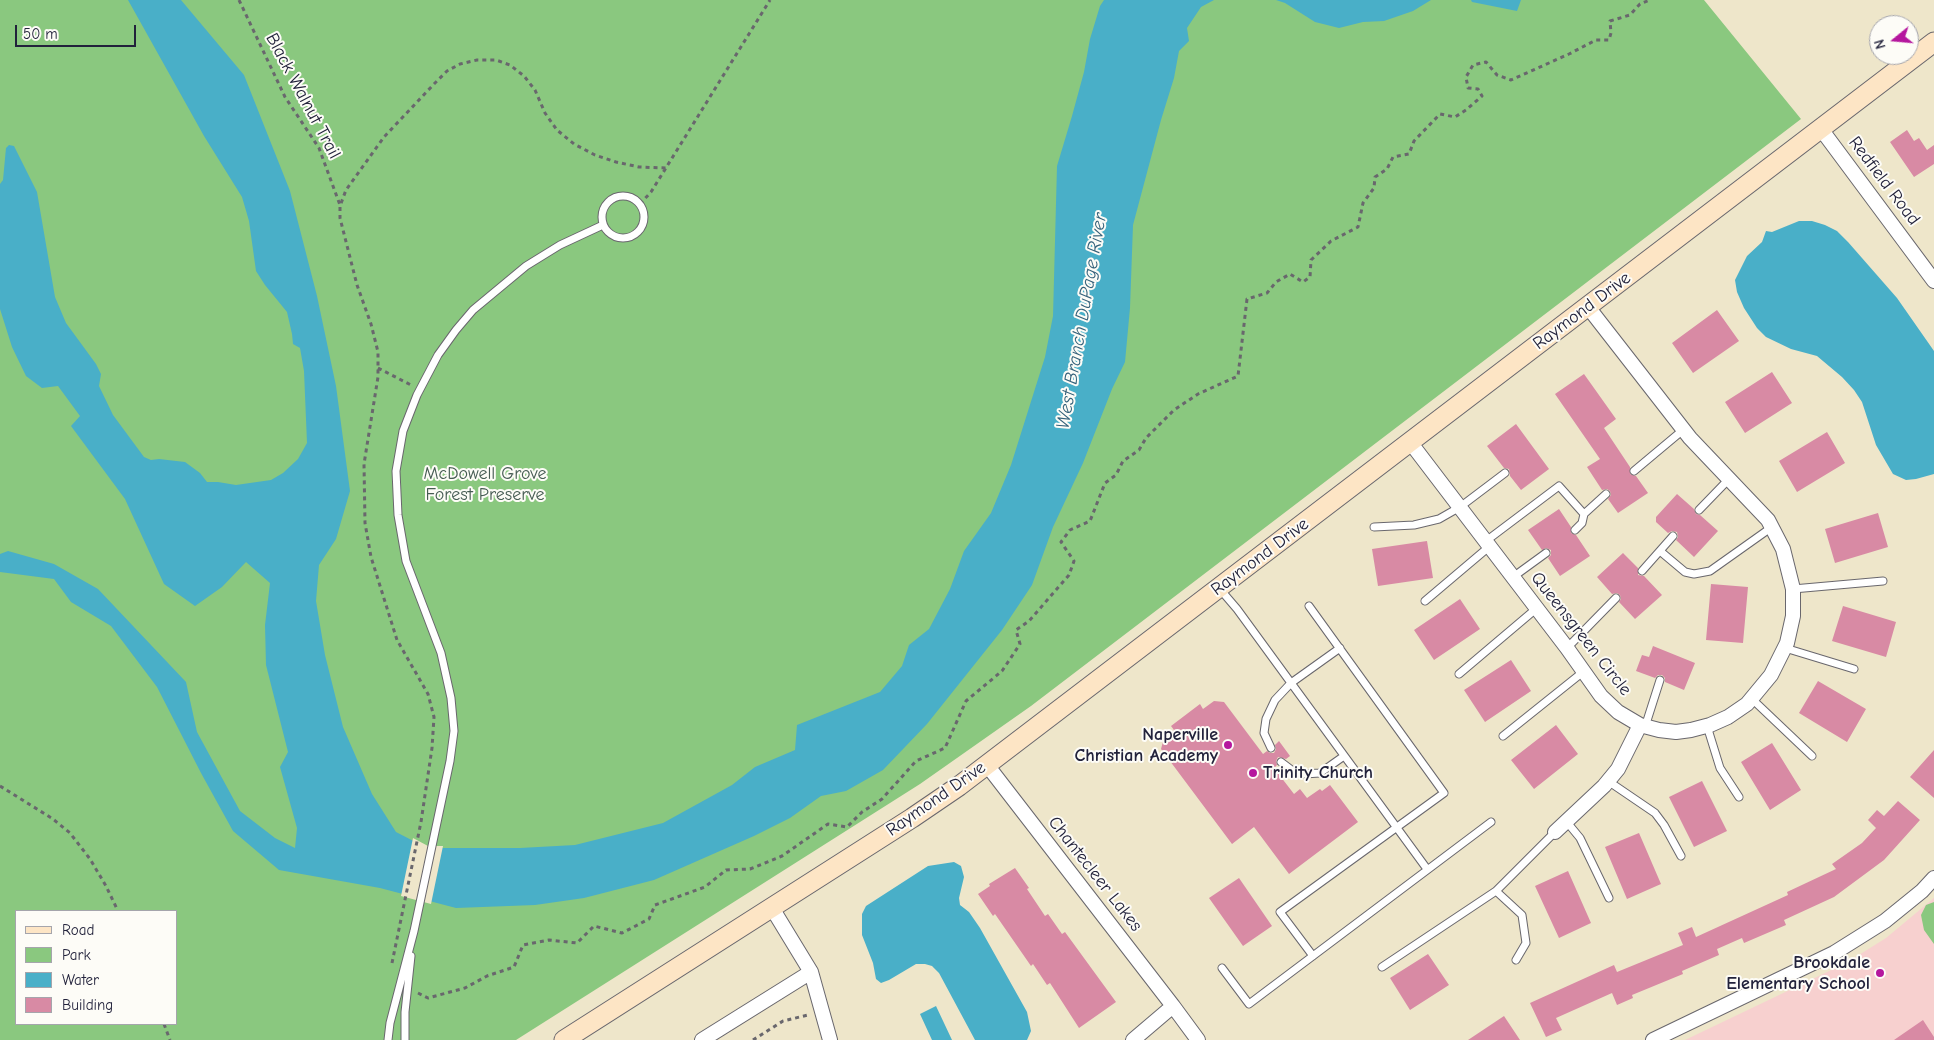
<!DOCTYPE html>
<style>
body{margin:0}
#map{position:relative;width:1934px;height:1040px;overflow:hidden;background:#eee6ca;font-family:"Comic Neue",sans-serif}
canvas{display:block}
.legend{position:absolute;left:15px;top:910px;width:162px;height:115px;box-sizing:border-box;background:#fdfcf7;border:1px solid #a5a5ac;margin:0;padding:6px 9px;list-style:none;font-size:15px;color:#22223b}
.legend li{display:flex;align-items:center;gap:10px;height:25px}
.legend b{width:25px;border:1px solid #a5a5ac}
.north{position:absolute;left:1869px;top:15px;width:50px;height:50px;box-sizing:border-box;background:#fdfcf7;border:1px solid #a5a5ac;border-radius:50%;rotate:253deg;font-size:14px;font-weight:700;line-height:20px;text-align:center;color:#22223b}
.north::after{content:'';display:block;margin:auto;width:18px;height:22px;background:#b5179e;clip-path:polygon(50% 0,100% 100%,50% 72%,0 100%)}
.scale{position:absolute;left:15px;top:25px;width:121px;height:22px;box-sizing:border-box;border:2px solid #22223b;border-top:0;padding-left:6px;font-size:15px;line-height:18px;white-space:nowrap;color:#22223b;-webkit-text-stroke:4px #fdfcf7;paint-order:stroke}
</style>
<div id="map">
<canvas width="1934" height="1040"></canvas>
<ul class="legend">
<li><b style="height:6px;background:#fde5c5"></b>Road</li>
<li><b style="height:14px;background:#8ac87f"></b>Park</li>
<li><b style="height:14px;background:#49afc8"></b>Water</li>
<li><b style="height:14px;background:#d88aa4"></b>Building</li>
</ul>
<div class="north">N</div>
<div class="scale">50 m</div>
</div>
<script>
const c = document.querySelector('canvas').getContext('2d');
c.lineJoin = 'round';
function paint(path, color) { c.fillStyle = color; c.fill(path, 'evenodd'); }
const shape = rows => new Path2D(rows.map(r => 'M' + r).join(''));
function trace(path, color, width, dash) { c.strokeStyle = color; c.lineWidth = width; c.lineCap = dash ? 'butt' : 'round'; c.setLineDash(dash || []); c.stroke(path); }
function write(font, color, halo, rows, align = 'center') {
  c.font = font + ' "Comic Neue",sans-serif'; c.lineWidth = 4; c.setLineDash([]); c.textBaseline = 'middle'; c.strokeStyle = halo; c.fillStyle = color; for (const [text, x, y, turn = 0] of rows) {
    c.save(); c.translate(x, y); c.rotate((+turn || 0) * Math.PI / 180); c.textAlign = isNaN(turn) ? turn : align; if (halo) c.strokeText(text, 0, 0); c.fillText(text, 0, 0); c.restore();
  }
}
paint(shape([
 [1934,898,1934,1040,1685,1040,1846,963,1886,938]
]), '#f7d0cf');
paint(shape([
 [0,0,1704,0,1801,119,1031,706,920,784,516,1040,0,1040],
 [16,911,176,911,176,1024,16,1024],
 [1934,902,1934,944,1924,930,1921,915,1926,905]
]), '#8ac87f');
paint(shape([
 [128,0,181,0,244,75,290,191,317,296,336,386,350,491,336,539,319,565,316,601,325,655,343,727,372,794,396,832,427,848,520,848,575,845,663,823,732,785,755,767,795,750,797,725,880,692,902,666,909,645,929,629,950,589,964,551,991,513,1011,465,1045,357,1053,316,1057,166,1072,116,1084,72,1090,39,1100,6,1104,0,1214,0,1201,7,1187,28,1189,41,1179,51,1174,78,1161,120,1133,225,1130,308,1125,362,1112,389,1083,463,1053,527,1032,585,1002,630,927,724,883,770,846,791,821,796,790,818,754,836,654,880,584,898,535,905,456,908,380,888,279,870,233,831,201,773,157,687,111,626,71,602,54,579,0,572,0,554,8,551,54,564,98,589,186,682,197,732,240,811,275,838,295,848,297,828,280,767,288,752,266,665,265,625,270,583,246,562,222,587,195,606,164,584,125,499,71,426,80,416,58,386,42,388,26,376,12,347,0,309,0,184,3,180,6,148,9,145,14,146,37,192,55,297,66,323,96,364,101,374,99,386,113,415,144,457,151,460,159,459,185,462,200,473,207,482,218,482,236,485,271,480,283,473,298,459,307,443,304,371,300,348,293,344,292,334,287,312,265,285,256,271,249,221,242,197,204,136],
 [1276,0,1431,0,1413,11,1384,21,1363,22,1339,28,1315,22,1285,3],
 [1471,0,1521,0,1517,11,1472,2],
 [1799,221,1812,221,1825,225,1837,231,1848,242,1897,298,1934,351,1934,474,1916,479,1906,480,1893,474,1876,445,1862,402,1854,390,1842,377,1817,356,1791,349,1766,337,1757,328,1744,308,1737,292,1735,280,1747,256,1762,242,1766,231,1772,232],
 [954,862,961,866,964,877,959,898,960,905,969,912,980,928,1027,1012,1031,1031,1027,1040,975,1040,939,973,932,966,925,964,916,964,889,980,881,983,876,979,873,963,862,935,862,914,866,906,928,866],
 [936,1006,952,1040,932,1040,920,1014]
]), '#49afc8');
paint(shape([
 [413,838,428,846,443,846,431,904,401,896]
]), '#eee6ca');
paint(shape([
 [1907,130,1914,141,1919,138,1927,150,1934,145,1934,164,1914,177,1890,142],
 [1717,310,1739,341,1693,373,1672,343],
 [1772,372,1792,403,1745,433,1725,402],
 [1584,374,1616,419,1604,428,1630,467,1630,474,1636,476,1648,493,1618,513,1608,499,1611,495,1610,491,1607,489,1602,490,1587,467,1600,459,1555,394],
 [1516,424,1549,469,1521,490,1510,476,1509,469,1504,468,1487,446],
 [1827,432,1845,463,1797,492,1779,461],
 [1677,494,1694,509,1696,514,1700,515,1718,531,1694,557,1676,540,1678,537,1677,532,1672,531,1668,533,1656,522,1656,517],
 [1559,509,1571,527,1571,533,1576,535,1590,556,1560,576,1548,558,1551,555,1551,550,1546,548,1542,550,1528,530],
 [1878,513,1888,547,1835,563,1825,529],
 [1427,541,1433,578,1378,586,1372,549],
 [1623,553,1638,568,1638,575,1644,576,1662,595,1635,619,1619,602,1621,599,1620,595,1617,593,1612,594,1597,577],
 [1711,584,1748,587,1743,643,1706,640],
 [1460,599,1480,629,1434,660,1414,630],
 [1843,606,1896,622,1886,657,1832,641],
 [1653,646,1695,663,1684,690,1665,682,1665,678,1662,675,1658,675,1655,678,1636,671,1642,655,1649,657],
 [1511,660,1531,691,1485,722,1464,690],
 [1818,681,1866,709,1847,742,1799,713],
 [1214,701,1224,702,1263,754,1267,751,1270,753,1274,753,1276,749,1275,745,1279,741,1290,756,1286,759,1278,757,1276,761,1277,765,1274,768,1294,794,1300,789,1307,798,1320,789,1322,791,1330,785,1358,822,1289,874,1254,827,1232,844,1161,749,1164,738,1174,730,1171,726,1200,704,1203,709],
 [1556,725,1578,754,1534,789,1511,760],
 [1772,743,1801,790,1770,810,1741,762],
 [1934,750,1934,798,1910,777],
 [1702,781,1727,831,1694,847,1669,797],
 [1898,801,1920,820,1884,860,1834,897,1784,920,1786,925,1744,943,1742,938,1717,949,1719,955,1682,971,1683,974,1632,995,1633,998,1617,1005,1612,993,1556,1018,1562,1030,1546,1037,1530,1003,1614,965,1617,972,1683,945,1678,933,1692,927,1696,937,1788,895,1787,892,1836,869,1832,864,1862,843,1876,828,1868,820,1877,810,1884,816],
 [1639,833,1661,884,1627,899,1605,847],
 [1015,868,1029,888,1027,889,1045,916,1048,914,1062,934,1065,932,1116,1002,1079,1028,1050,983,1047,985,1033,964,1031,966,995,914,993,916,978,894,990,886,989,884],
 [1568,871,1591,923,1559,938,1535,886],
 [1239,878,1272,926,1243,946,1209,898],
 [1428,954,1449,985,1410,1010,1390,978],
 [1504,1016,1520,1040,1468,1040],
 [1923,1020,1934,1037,1934,1040,1894,1040]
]), '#d88aa4');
const lane = shape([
 '602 217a21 21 0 1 1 42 0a21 21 0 1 1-42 0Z',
 [1634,471,1683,430],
 [1699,510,1729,479],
 [1374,527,1414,525,1439,519,1460,507,1505,473],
 [1575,530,1582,523,1584,514],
 [1486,541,1559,486,1584,514,1606,494],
 [1660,551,1685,572,1694,574,1710,571,1772,527],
 [1642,571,1673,536],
 [1513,577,1546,553],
 [1219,588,1237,609,1427,869],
 [1793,589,1883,581],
 [1425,601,1490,546],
 [1309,606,1444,793,1280,912,1313,956],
 [1567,648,1616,598],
 [1785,648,1854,669],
 [1459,674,1537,608],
 [1752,699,1812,756],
 [1707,726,1720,768,1739,797],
 [1645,727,1660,680],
 [1503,736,1583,672],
 [1271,748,1264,733,1266,719,1275,700,1291,683,1340,648],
 [1281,762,1293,771,1304,774,1320,773,1344,756],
 [1608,781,1655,813,1664,825,1681,856],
 [1566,821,1580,838,1609,898],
 [1496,891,1522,915,1526,943,1516,960],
 [1382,967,1496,891,1555,832],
 [1222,968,1249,1004,1491,822],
 [388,1040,390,1023,414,931,450,761,454,731,451,698,441,653,406,561,398,515,396,471,403,431,417,395,438,355,456,330,473,310,526,266,560,245,603,225],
 [405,1040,405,1012,411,956]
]);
const street = shape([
 [1821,129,1934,281],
 [1410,442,1567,648,1601,696,1618,712,1640,725,1659,730,1676,732,1691,730,1710,725,1728,717,1747,704,1771,675,1787,643,1793,616,1793,589,1783,549,1768,520,1690,438,1588,307],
 [987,765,1173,1006,1133,1040],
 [1555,832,1604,786,1618,769,1640,725],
 [772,908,811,972,830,1040],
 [1173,1006,1198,1040],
 [702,1040,811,972],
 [1653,1040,1834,953,1885,921,1922,891,1934,878]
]);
const secondary = shape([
 [564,1040,912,818,959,786,1934,42]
]);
trace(lane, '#69676d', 9);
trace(street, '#69676d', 16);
trace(secondary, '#69676d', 21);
trace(shape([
 [239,0,285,97,319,148,340,205],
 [640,204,651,192,770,0],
 [378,368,411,385],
 [0,786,53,819,70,833,90,859,106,886,118,911],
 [392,963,421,822,432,748,434,717,428,694,397,640,371,557,365,523,364,464,378,377,378,352,371,324,357,285,340,218,340,206,346,190,384,137,435,83,447,71,460,64,477,60,496,60,510,65,524,76,535,90,545,113,557,130,574,144,595,155,616,162,639,167,666,168],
 [418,993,428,998,465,988,487,976,514,967,523,945,549,940,577,943,594,926,622,933,649,919,655,905,705,887,726,870,750,869,782,856,828,824,847,827,862,812,882,799,916,761,945,748,966,701,1002,671,1020,644,1016,630,1029,621,1069,575,1074,561,1061,542,1070,530,1090,521,1105,483,1116,475,1123,461,1139,450,1146,438,1174,410,1198,394,1238,376,1247,299,1267,293,1276,282,1290,274,1303,282,1310,277,1311,260,1331,241,1358,227,1363,203,1374,188,1375,177,1387,169,1393,157,1409,154,1414,141,1440,114,1455,117,1466,110,1482,96,1478,89,1468,88,1466,77,1473,65,1486,62,1497,75,1511,80,1569,54,1596,40,1609,40,1611,33,1610,21,1630,15,1640,4,1650,0],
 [164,1024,170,1040],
 [753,1040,783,1021,808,1015]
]), '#69676d', 3, [4, 4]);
trace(lane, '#fff', 7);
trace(street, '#fff', 14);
trace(secondary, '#fde5c5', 19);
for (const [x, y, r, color] of [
 [1228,745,5,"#b5179e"],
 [1253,773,5,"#b5179e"],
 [1880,973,5,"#b5179e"]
]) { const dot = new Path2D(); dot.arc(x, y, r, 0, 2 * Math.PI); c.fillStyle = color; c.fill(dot); trace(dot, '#fdfcf7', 2); }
write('18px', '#22223b', '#fdfcf7', [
 ["Black Walnut Trail",303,96,62],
 ["Redfield Road",1884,181,53],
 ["Raymond Drive",1582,311,-37],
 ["Raymond Drive",1260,557,-37],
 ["Queensgreen Circle",1581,634,52],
 ["Raymond Drive",936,799,-35],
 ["Chantecleer Lakes",1095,874,52]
]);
write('18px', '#465c53', '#fdfcf7', [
 ["McDowell Grove",485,474],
 ["Forest Preserve",485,495]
]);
write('bold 18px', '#22223b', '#fdfcf7', [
 ["Naperville",1218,735],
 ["Christian Academy",1218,756],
 ["Trinity Church",1263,773,"left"],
 ["Brookdale",1870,963],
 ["Elementary School",1870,984]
], 'right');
write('italic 19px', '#34617a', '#fdfcf7', [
 ["West Branch DuPage River",1082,321,-80]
]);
</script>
